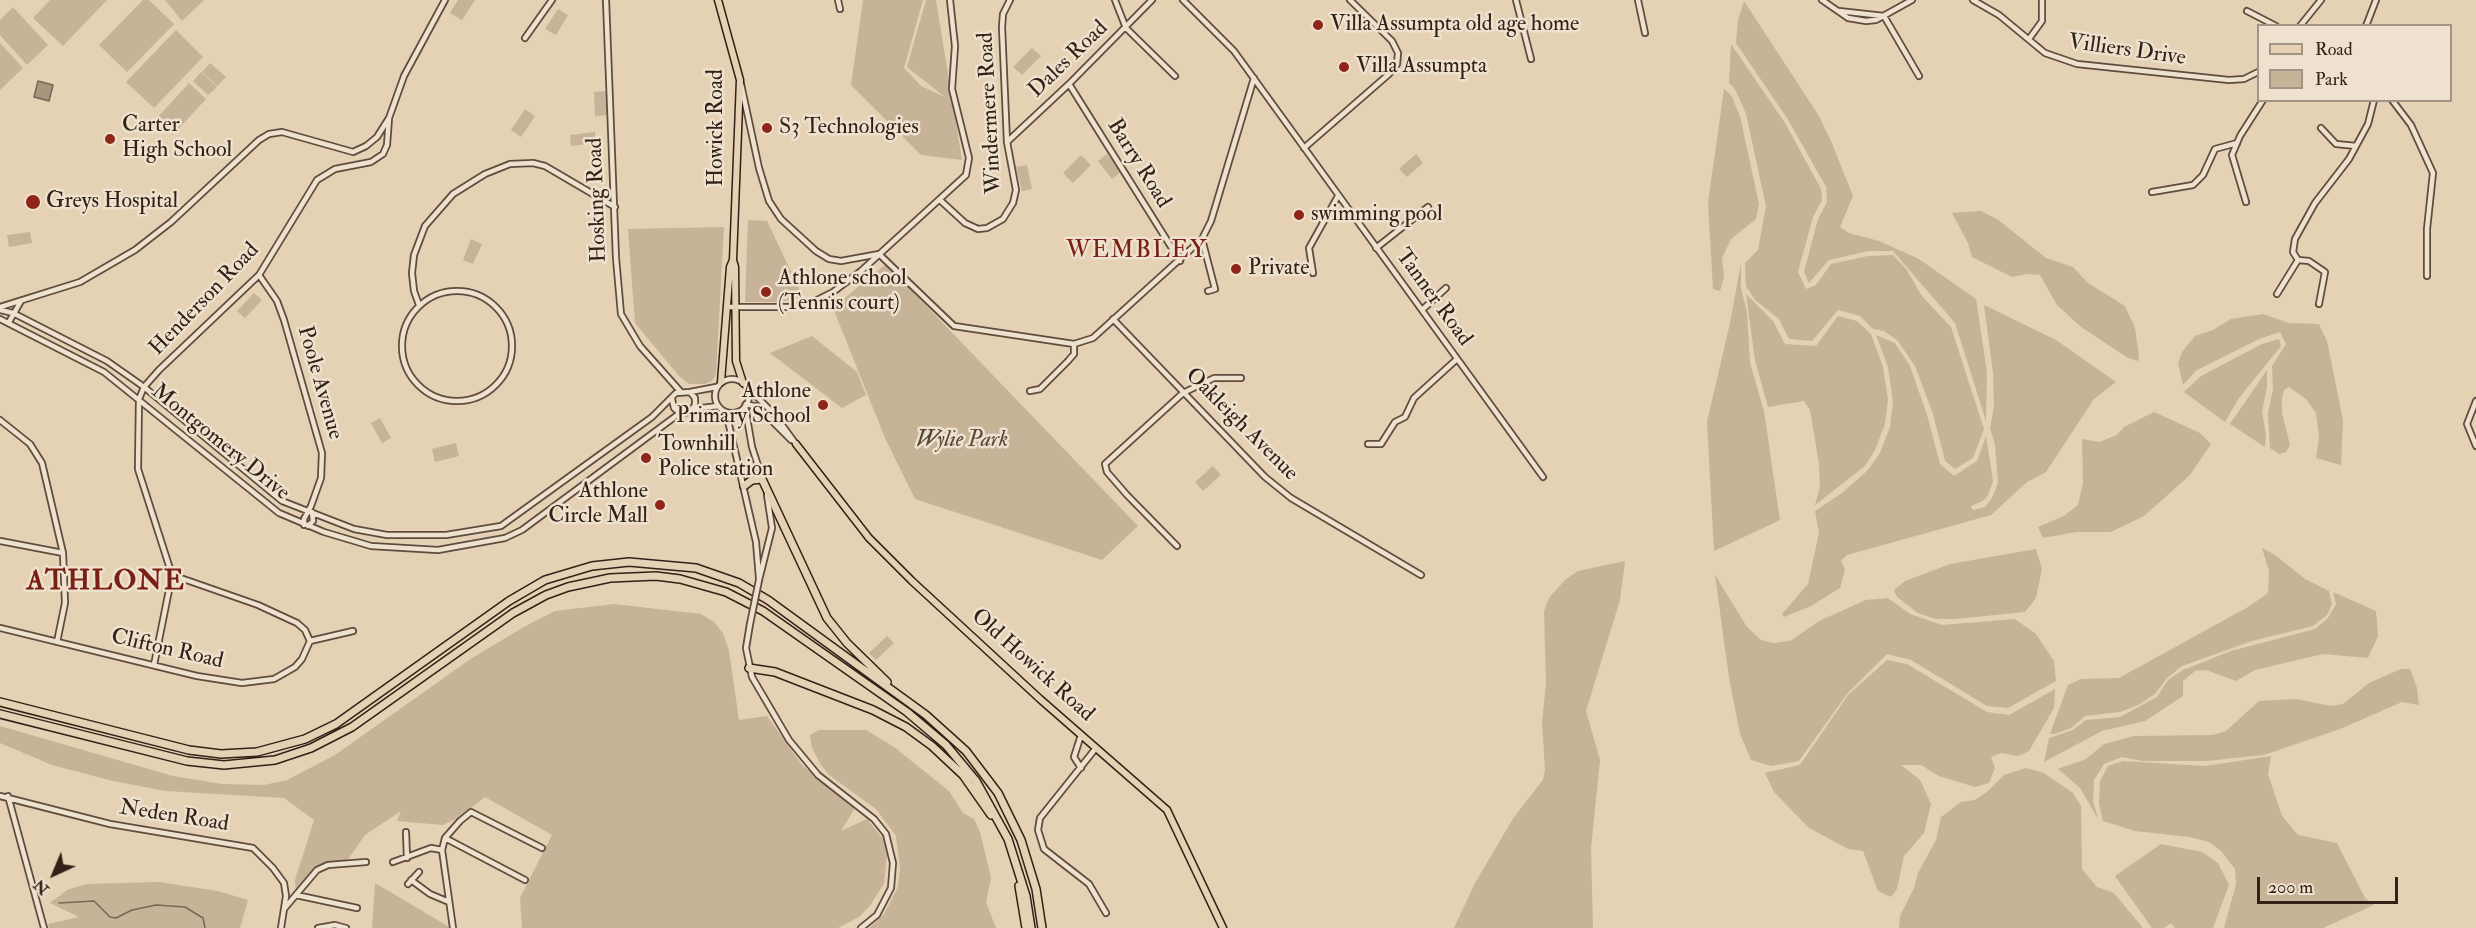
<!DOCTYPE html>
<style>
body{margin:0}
#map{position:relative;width:2476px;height:928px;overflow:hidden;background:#e5d1b3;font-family:"IM FELL Double Pica",serif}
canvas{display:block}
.legend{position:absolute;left:2257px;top:24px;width:195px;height:78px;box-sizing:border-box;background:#eee1ce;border:2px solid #a39485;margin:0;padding:8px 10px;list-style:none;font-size:18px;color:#332017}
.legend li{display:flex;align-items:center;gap:12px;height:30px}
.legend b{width:30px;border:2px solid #a39485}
.north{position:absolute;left:24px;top:844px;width:60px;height:60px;-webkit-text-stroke:4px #eee1ce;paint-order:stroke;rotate:224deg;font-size:16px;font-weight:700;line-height:24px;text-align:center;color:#332017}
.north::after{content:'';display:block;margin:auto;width:21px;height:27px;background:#332017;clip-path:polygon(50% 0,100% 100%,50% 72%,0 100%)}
.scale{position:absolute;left:2257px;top:877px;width:141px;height:27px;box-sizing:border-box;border:3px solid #332017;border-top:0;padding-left:8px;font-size:18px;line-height:21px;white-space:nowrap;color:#332017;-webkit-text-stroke:4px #eee1ce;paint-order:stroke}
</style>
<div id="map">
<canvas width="2476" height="928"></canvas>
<ul class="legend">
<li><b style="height:8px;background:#e5d1b3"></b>Road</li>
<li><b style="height:16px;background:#c7b398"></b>Park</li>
</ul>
<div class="north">N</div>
<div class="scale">200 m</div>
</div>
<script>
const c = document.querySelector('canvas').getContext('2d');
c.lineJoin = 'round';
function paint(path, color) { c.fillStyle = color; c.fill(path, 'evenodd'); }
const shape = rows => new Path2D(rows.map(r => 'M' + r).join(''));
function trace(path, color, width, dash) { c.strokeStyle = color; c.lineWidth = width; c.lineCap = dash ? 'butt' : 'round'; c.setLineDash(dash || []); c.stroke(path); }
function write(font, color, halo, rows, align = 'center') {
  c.font = font + ' "IM FELL Double Pica",serif'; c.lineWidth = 5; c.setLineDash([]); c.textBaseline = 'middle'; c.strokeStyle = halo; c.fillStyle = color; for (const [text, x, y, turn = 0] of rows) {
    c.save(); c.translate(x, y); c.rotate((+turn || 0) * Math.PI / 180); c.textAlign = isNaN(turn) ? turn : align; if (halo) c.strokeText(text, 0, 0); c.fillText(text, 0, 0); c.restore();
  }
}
paint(shape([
 [50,0,107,0,63,46,33,18],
 [143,0,149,0,174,24,127,72,99,45],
 [165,0,204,0,182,21],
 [458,0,475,0,462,20,450,13],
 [863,0,923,0,904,68,921,86,945,97,907,67,926,0,936,0,962,160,921,155,851,85],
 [1744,1,1819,116,1831,141,1853,196,1840,227,1849,233,1879,241,1919,259,1976,299,1987,372,1986,421,1955,323,1893,251,1869,251,1829,260,1809,283,1804,272,1818,219,1827,202,1826,187,1789,121,1736,43,1738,20],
 [13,7,48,45,27,65,0,35,0,20],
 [558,9,568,15,556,35,545,29],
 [176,30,203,57,154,108,126,82],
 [0,43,23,68,0,90],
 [1731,44,1785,123,1821,189,1822,200,1813,217,1798,272,1806,289,1816,285,1831,264,1868,256,1893,255,1907,270,1921,295,1951,327,1984,429,1973,458,1955,469,1945,461,1933,414,1915,366,1897,340,1884,331,1873,329,1860,316,1838,310,1812,341,1789,339,1779,319,1755,300,1746,286,1745,263,1758,250,1766,206,1746,114,1735,89,1729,83],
 [1032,48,1041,56,1022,75,1013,67],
 [210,63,226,77,217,86,202,72],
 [201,72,217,87,208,95,193,81],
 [189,83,206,99,173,135,156,119],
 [1724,89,1731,95,1740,116,1759,204,1756,219,1731,239,1722,258,1724,276,1720,291,1713,289,1708,203],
 [606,91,607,115,595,116,594,92],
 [525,109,535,116,521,137,511,130],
 [595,132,596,143,571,146,570,135],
 [1107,154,1121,172,1112,179,1098,161],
 [1416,154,1423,163,1407,177,1399,169],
 [1081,155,1091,165,1073,183,1063,173],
 [1027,165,1032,189,1022,191,1016,167],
 [1981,211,1997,219,2046,258,2073,267,2088,283,2125,306,2135,328,2139,356,2138,361,2128,358,2081,327,2057,305,2040,275,2027,274,2012,277,1972,257,1968,243,1952,213],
 [748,220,767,221,803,297,778,302,745,302],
 [724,227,716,374,712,381,705,384,689,384,679,376,635,323,628,229],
 [30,232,32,243,9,247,7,235],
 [471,239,482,244,473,264,463,260],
 [1741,263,1741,288,1747,312,1750,363,1764,411,1780,520,1714,551,1707,422,1730,323],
 [886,264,1138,526,1102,560,915,499,885,438,833,308],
 [254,293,262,300,245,318,237,311],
 [1746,294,1773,321,1785,344,1816,346,1838,316,1857,321,1871,334,1883,367,1888,399,1885,424,1875,450,1865,466,1815,505,1820,487,1819,464,1810,410,1804,401,1768,407,1755,360],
 [1984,305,2056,340,2116,382,2094,399,2046,472,2027,482,1991,515,1847,555,1841,561,1845,570,1840,588,1811,606,1784,617,1782,614,1808,584,1819,533,1815,511,1842,493,1867,471,1880,453,1890,427,1893,402,1888,367,1876,335,1895,343,1910,366,1927,415,1940,464,1954,476,1977,461,1986,436,1993,481,1988,495,1983,501,1971,506,1973,510,1985,507,1992,498,1998,483,1995,445,1990,428,1994,406,1993,373],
 [2263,314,2289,323,2319,324,2327,341,2343,420,2341,465,2316,458,2319,438,2316,413,2306,399,2289,387,2284,390,2282,398,2282,413,2290,445,2286,452,2279,454,2270,448,2268,413,2273,389,2272,366,2286,344,2280,332,2259,339,2197,370,2183,385,2178,363,2182,352,2195,336,2213,330,2231,319],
 [812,336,857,372,866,395,842,408,770,353],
 [2279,339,2281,346,2239,398,2225,422,2184,392,2201,376,2262,344],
 [2267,370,2267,387,2262,412,2266,435,2265,447,2230,424],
 [2154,412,2200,433,2211,444,2190,475,2144,516,2111,532,2076,532,2043,538,2038,527,2064,516,2078,505,2083,483,2082,439,2099,442,2117,435,2124,427],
 [380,418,391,438,382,443,371,423],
 [456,443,459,456,435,462,432,449],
 [1213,466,1221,475,1203,491,1195,482],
 [2262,548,2275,555,2305,579,2329,591,2332,604,2327,615,2313,626,2252,641,2182,666,2167,678,2155,694,2138,705,2120,712,2085,716,2071,728,2055,734,2050,734,2068,685,2081,679,2119,678,2248,607,2268,593,2269,571],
 [2036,549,2042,569,2036,598,2025,612,1955,619,1935,619,1918,613,1897,597,1894,590,1905,581,1950,564],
 [1625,561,1620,600,1586,711,1600,760,1591,848,1593,928,1454,928,1475,883,1514,817,1543,780,1545,769,1542,724,1546,682,1544,611,1549,598,1566,579,1578,571],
 [1715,575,1747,627,1761,640,1773,643,1790,641,1821,620,1866,600,1888,598,1910,614,1942,625,2015,619,2036,634,2054,661,2056,681,2008,708,1987,706,1911,660,1887,654,1847,694,1799,761,1771,766,1751,760,1740,734,1729,678],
 [2333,592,2376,611,2378,636,2368,658,2323,654,2255,670,2236,681,2206,670,2195,671,2183,681,2183,696,2145,721,2102,731,2044,762,2049,738,2073,730,2086,720,2120,717,2157,697,2168,680,2183,670,2231,651,2315,629,2328,618,2336,604],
 [614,604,701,614,714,622,723,633,729,651,739,720,767,716,802,765,855,808,841,831,867,819,884,840,887,854,884,884,869,907,859,917,838,928,522,928,520,898,552,835,485,797,458,818,443,825,397,821,401,811,365,835,346,862,326,866,316,873,296,894,295,880,314,820,284,798,166,791,113,781,52,765,0,743,0,726,173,776,222,784,264,785,287,780,335,755,472,658,522,628,555,611],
 [887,636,894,643,876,660,869,653],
 [1887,660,1907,664,1987,712,2009,715,2055,689,2054,708,2029,751,2018,756,2001,753,1991,757,1995,768,1989,783,1975,787,1939,776,1921,765,1901,765,1920,780,1931,804,1924,833,1904,856,1897,889,1891,897,1878,891,1863,851,1848,849,1809,828,1774,792,1765,773,1800,765,1848,695],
 [2401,669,2410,669,2417,688,2419,705,2402,702,2340,729,2264,755,2206,761,2143,761,2122,757,2104,764,2094,780,2093,801,2098,819,2080,788,2058,769,2086,759,2104,744,2134,736,2213,735,2226,731,2259,701,2296,699,2331,706,2343,704,2369,683],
 [819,730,866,730,894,747,949,791,963,813,974,819,980,832,991,878,986,902,996,928,869,928,884,914,898,887,900,868,896,836,876,809,829,775,821,765,812,748,810,735],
 [2271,756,2268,774,2282,816,2298,835,2337,843,2365,898,2374,905,2323,928,2224,928,2236,884,2235,869,2221,851,2209,842,2189,837,2135,831,2103,821,2099,804,2100,781,2108,766,2123,761,2205,766],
 [2026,768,2044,773,2073,793,2081,806,2082,869,2097,887,2114,893,2143,928,1899,928,1900,916,1914,888,1918,873,1936,840,1941,817,1961,802,1975,800,1988,791,2004,775],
 [2161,844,2202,852,2218,863,2229,885,2213,928,2175,928,2171,923,2164,928,2152,928,2115,876],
 [159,882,218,891,248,900,240,928,49,928,48,924,79,917,50,903,67,890,86,884],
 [375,883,451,928,372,928]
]), '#c7b398');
const water = shape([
 [38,81,53,85,49,101,34,97,38,81]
]);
paint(water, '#a8957e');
trace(water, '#796655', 1.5);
trace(shape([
 [59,903,94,901,110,917,116,918,132,910,156,905,185,907,203,918,205,928]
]), '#796655', 1.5);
const minor = shape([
 [606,0,616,258,621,314,640,346,680,391],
 [838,0,840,9],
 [1115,0,1126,28,1175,76],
 [1183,0,1234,51,1543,477],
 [1516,0,1531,59],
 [1638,0,1645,33],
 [1822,0,1848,18,1866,21,1876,20,1912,0],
 [1973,0,1999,15,2045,53,2077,64,2229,80,2244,79,2258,72],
 [1839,11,1884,16],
 [2247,11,2276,26],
 [1884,16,1919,76],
 [2300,26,2321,0],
 [2366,26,2376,0],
 [525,38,552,0],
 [2029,39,2042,21,2042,0],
 [741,84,759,168,769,201,781,219,816,251,829,259,841,261,879,254,954,326,1074,344,1093,338,1202,239,1211,221,1254,78],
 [1069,84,1180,261],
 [2392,100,2411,125,2433,173,2427,229,2427,276],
 [2321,128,2336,144,2356,146],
 [1007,142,1069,84,1152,0],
 [1304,148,1389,74,1397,64,1398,53,1392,41,1350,0],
 [2152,192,2193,185,2203,175,2215,149,2237,143],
 [940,200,965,223,978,229,987,228,1003,219,1013,203,1016,190,1007,142,1002,27,1003,14,1010,0],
 [2246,202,2232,155,2240,136,2263,100],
 [1202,239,1215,289,1208,291],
 [1376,248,1428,207],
 [2298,260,2309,261,2325,272,2319,304],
 [1313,273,1309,248,1338,196],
 [259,275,277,301,284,320,322,453,321,478,311,506,304,519,304,525],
 '402 346a55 55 0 1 1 110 0a55 55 0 1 1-110 0Z',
 [2277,294,2298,260,2293,252,2295,239,2315,203,2349,159,2368,124,2374,100],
 [419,305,414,291,412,273,414,255,425,226,453,194,485,174,510,164,533,163,545,166,615,207],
 [0,307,80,282,135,250,171,222,259,140,269,134,282,132,353,152,366,146,377,137,389,118,404,76,445,0],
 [727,307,792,307,809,304,833,292,861,271,966,175,969,158,952,89,955,46,950,0],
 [0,310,13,313,107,361,144,387,282,501,354,529,387,535,446,535,501,526,652,417,676,393,690,392,695,398,695,405,690,412,680,413,674,408,672,399],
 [1422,310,1446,288],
 [0,319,104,372,279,513,324,532,371,546,438,550,505,538,522,530,680,413],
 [1113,319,1265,477,1291,498,1421,575],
 [9,322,21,301],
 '715 396a17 17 0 1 1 34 0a17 17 0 1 1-34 0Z',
 [748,388,774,414,796,444],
 [1030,391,1040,389,1068,361,1074,354,1074,344],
 [690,392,716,387],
 [2476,401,2467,424,2476,446],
 [746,404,758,407,791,440],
 [745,406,752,447,763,481],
 [693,409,718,406],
 [726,412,756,542,759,578],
 [0,420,30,444,42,463,63,553,65,603,57,642],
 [1368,444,1381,444,1395,422,1405,417,1414,398,1457,359],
 [308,526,313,521,312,512],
 [0,541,63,553],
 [1177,546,1127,495,1107,472,1105,464,1183,393,1214,378,1241,378],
 [759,580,772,528,767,495],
 [750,624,746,648,752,677,789,740,818,775,874,819,886,834,893,863,891,888,877,915,861,928],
 [0,628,197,676,242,683,274,679,295,667,302,659,310,641,305,630,297,623,258,605,172,575],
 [310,641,353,631],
 [154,665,172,575,138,469,139,399,144,387,159,370,259,275,317,180,335,169,371,162,383,154,387,145,389,118],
 [1096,748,1040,818,1038,830,1044,849,1089,884,1106,913],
 [1081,768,1074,757,1081,735],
 [0,796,110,824,253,848,273,868,284,883,286,896,281,928],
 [8,796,44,928],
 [406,832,407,858],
 [445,838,525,880],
 [393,862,431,848,442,850],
 [411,880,430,894,449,902],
 [408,884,419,872],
 [296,895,357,908],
 [284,909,317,870,328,865,366,862],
 [318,928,335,925,346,928],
 [453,928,442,850,445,838,460,821,471,812,542,848]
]);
const major = shape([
 [718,0,740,80,733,260,730,267,721,382],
 [733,260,735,267,736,361,743,383],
 [796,444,869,538,912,581,1040,699,1167,810,1223,928]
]);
const highway = shape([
 [744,486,752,480,762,479,827,618,847,643,887,682],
 [749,668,775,672,873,710,906,727,932,746,963,775,991,815],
 [0,702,189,750,221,754,257,752,305,739,336,724,509,601,545,580,592,566,629,562,696,568,739,583,768,600,926,715,966,751,998,793,1021,840,1036,889,1042,928],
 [0,714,187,761,224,765,275,760,311,748,352,727,513,613,546,595,568,587,610,578,656,576,680,579,726,592,763,611,907,712,946,745,976,781,1008,839,1026,896,1031,928],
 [1019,886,1026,928]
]);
trace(minor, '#604c3e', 8);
trace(major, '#332017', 9);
trace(highway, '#332017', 10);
trace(minor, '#eee1ce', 4.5);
trace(major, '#e5d1b3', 6);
trace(highway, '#e5d1b3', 7);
const minorBridge = shape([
 [750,624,759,580]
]);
trace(minorBridge, '#604c3e', 8, []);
trace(minorBridge, '#eee1ce', 4.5);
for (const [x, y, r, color] of [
 [1318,25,6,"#8f2418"],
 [1344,67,6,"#8f2418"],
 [767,128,6,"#8f2418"],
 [110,139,6,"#8f2418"],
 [33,202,8,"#8f2418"],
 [1299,215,6,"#8f2418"],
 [1236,269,6,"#8f2418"],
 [766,292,6,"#8f2418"],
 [823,405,6,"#8f2418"],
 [646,458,6,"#8f2418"],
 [660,505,6,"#8f2418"]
]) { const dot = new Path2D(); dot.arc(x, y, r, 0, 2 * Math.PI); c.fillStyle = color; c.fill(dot); trace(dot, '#eee1ce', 2); }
write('22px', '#332017', '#eee1ce', [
 ["Villa Assumpta old age home",1330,25],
 ["Villa Assumpta",1356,67],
 ["Carter",122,126],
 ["High School",122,151],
 ["S3 Technologies",779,128],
 ["Greys Hospital",46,202],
 ["swimming pool",1311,215],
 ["Private",1248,269],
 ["Athlone school",778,279],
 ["(Tennis court)",778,304],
 ["Athlone",811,392,"right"],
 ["Primary School",811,417,"right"],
 ["Townhill",658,445],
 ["Police station",658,470],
 ["Athlone",648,492,"right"],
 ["Circle Mall",648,517,"right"]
], 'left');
write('22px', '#332017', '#eee1ce', [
 ["Villiers Drive",2127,51,8],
 ["Dales Road",1069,60,-44],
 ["Windermere Road",991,113,-93],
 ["Howick Road",717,128,-90],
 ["Barry Road",1138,164,58],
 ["Hosking Road",598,200,-92],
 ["Tanner Road",1433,298,54],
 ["Henderson Road",205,300,-46],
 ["Poole Avenue",319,383,74],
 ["Oakleigh Avenue",1241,425,45],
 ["Montgomery Drive",220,443,39],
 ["Clifton Road",167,650,13],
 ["Old Howick Road",1032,666,42],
 ["Neden Road",174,817,9]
]);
write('italic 22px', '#584537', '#eee1ce', [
 ["Wylie Park",962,441]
]);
c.letterSpacing = '1.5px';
write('24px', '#7a1f14', '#eee1ce', [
 ["WEMBLEY",1137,252]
]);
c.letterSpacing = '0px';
c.letterSpacing = '1.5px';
write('bold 28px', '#7a1f14', '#eee1ce', [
 ["ATHLONE",106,583]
]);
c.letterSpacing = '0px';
</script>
